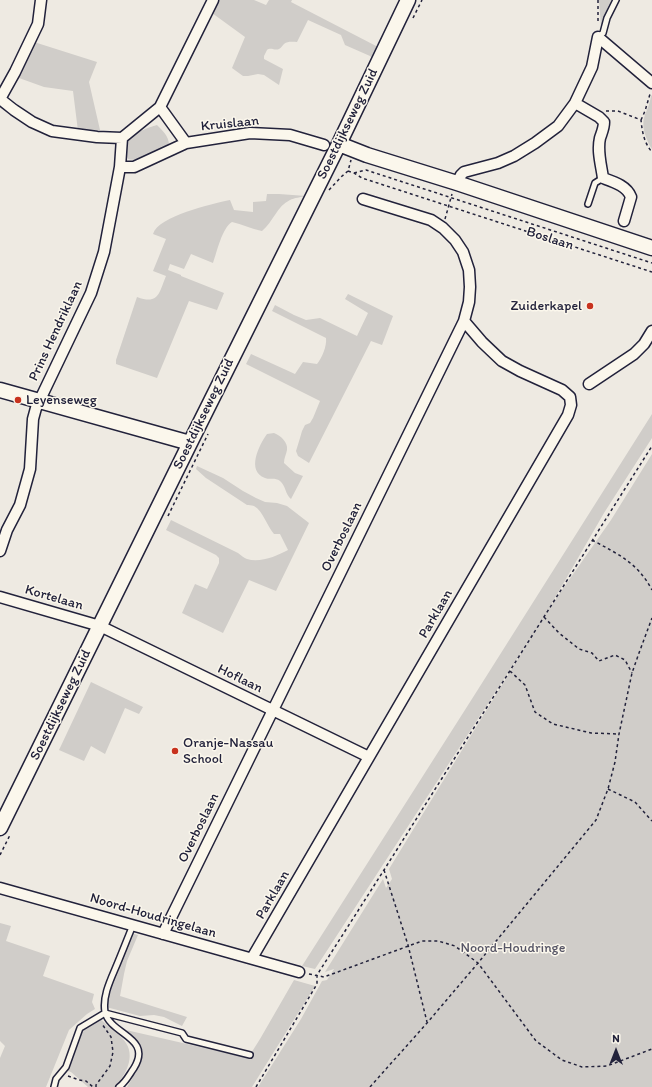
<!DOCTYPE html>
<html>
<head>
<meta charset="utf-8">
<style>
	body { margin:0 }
	#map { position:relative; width:652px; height:1087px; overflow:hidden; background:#eeeae2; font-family:Itim,sans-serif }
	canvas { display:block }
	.north { position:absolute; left:596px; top:1031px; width:40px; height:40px; -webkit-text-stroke:3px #fbf7ec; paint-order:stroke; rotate:0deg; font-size:11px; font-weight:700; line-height:16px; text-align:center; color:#22223b }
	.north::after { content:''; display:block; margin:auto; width:14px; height:18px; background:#22223b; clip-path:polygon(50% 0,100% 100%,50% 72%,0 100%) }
</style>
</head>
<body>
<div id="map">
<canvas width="652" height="1087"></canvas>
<div class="north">N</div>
</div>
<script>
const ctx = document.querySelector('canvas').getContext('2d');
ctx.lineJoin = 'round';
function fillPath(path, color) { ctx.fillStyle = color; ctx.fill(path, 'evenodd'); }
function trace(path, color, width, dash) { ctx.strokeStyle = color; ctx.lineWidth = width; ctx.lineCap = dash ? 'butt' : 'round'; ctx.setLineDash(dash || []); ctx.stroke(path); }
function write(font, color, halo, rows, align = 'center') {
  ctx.font = font + ' Itim,sans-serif'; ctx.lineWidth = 3; ctx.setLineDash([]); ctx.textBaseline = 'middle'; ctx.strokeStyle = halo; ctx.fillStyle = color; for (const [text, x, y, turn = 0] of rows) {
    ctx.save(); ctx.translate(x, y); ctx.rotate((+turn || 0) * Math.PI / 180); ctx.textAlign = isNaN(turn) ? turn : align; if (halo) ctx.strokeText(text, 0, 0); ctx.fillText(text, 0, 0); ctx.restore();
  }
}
const green = new Path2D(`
	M218,0H254L266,5L269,0H292L291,2L380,48L374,60L370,56L345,45L341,35L308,20L297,42C292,42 288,41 284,44C283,45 281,48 279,49C275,51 271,47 267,50L264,56V59L283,69L279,85L264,75L258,74L248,76H243L232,68L245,37L212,13Z
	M599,0H611L608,7L601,27Z
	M34,42L97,62L89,82L100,130L94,131H78L73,91L44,87L19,78Z
	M652,95V149C649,145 648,142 646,137C639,116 648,115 651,96Z
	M157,125C162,130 169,136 169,145C158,151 141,163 128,159C124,152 125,141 132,135C134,133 153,126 157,125Z
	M267,194H279L306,196C301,197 294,198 290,200C277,206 273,222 262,231C251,229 242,224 232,222C222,228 217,252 213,263L191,254L184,269L170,264L168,270L181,275V276L224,293L217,310L189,301L157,378L116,364V360L137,297C159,305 159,293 166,276L153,271L166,239L153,234C158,216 212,204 230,200L234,210L253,212V202L266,201Z
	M348,294L393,316L382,345L371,341L309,463L298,456L296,451L300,438L302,431L305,425L310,423L313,418L320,401L246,364L251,354L295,374L303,362L317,364C322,358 327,346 326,338L272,311L275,305L294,315L306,320L320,318L357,336L368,313L345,299Z
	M652,414V438L604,513L548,610L611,520L652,454V1087H258L301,1019L322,981L327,980L334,969L325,972L383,879L386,888L392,879L389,869L532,636L315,969L302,966L477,691Z
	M274,433C281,436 288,442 287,450C286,455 284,458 284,463L295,473L303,476L291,499C285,494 286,486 280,481C275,477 270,480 265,478C246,471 259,445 267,434Z
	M197,466L223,478L243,491L256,498L265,502L277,503L287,506L309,523L276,591L249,580L223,633L182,613L195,584L207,589L219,563V558L216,555L166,530L171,520L238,553C241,555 244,558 247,559C260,563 277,556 288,550L280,534H274C267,526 263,511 254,506C251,505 249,505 247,505L206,478L196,469Z
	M91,682L143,707L139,714L125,708L105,754L91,746L84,761L59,750Z
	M0,923L11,926L6,941L50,956L43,976L94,994L92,1002L95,1009L87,1014L69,1030L46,1087H0V1058L5,1046L0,1041Z
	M131,933L138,935L127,961L124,974L120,996L187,1017L182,1026L164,1017L154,1015L140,1016L106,1007L107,992Z
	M294,980L315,986L252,1087H127C135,1075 145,1056 138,1042C135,1037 130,1034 126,1030L248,1058L260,1039Z
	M96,1014C103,1023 113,1029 121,1037C138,1053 127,1073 115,1087H88L71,1072L62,1069L75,1036Z`);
const path = new Path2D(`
	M598,0V22
	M413,18L422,0
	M606,111H618L641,120C642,131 644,143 652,152
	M641,120L645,111L650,94L652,93
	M348,171L354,173L362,178L652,272
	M354,173L366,170L652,263
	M329,190L341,177L348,171L351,160
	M445,219L452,194
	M168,516L208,434
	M592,540C618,554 638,563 652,590
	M544,617L559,633L579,649L592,653L599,661L615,655L625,660L632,673
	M510,671L525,685L535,712L553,724L591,733L619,734
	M608,789L635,802L652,821
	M0,855L10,835
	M384,870L408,945L427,1022
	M309,974L324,977L422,941H438L455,946L478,963L536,1041L562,1060L582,1067L607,1066L652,1049
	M68,1076L79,1080L86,1081L93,1087
	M96,1087V1085L110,1066L113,1052L111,1037L102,1024
	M256,1087L317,984V975L384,870L652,446
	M370,1087L427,1023L478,963L596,820L608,789L615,762L619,734L632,673L639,653L652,618`);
const lane = new Path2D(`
	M598,37L603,33L607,18L616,0
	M588,204L595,183L603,178
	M54,1087L56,1079L66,1067L80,1028L105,1013L182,1033L186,1039L250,1055
	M119,1087C126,1082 129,1075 134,1068C153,1037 110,1035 105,1012C102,995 112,977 118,962C123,950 128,937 133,925`);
const street = new Path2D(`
	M0,99L14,110L32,122L52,131L97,137L122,138
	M0,99L15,72L38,24L41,0
	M575,103L599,117L604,122C604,128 602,132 600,138C597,151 601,164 603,178C614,182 627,186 631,197L624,221
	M160,107L213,0
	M186,143L134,167H120L122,138L160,107L186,143L250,133L290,135L324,145
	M457,183L461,175L464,172L498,163L514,156L535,143L558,126L575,103L592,67L598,37L652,83
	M589,384L634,354L644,344L652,331
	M0,551L7,530L20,505L30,469L33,419L36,408L91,293L104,252L120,167
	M0,597L100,626L369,757
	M0,888L299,972
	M163,934L464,321L469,302L470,287L469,270L463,252L455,240L443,228L431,220L363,199
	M252,958L568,415L571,405L570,397L562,390L520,371L502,361L482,342L464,321`);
const secondary = new Path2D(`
	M339,144L367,155L457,183L652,248
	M0,390L190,443
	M0,828L192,439L339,144L408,0`);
const markers = [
	[590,306,4,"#c8321e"],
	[18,400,4,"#c8321e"],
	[175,751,4,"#c8321e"]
];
const streetNames = [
	["Kruislaan",230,124,-6],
	["Soestdijkseweg Zuid",348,124,-64],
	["Boslaan",550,239,18],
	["Prins Hendriklaan",56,331,-65],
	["Soestdijkseweg Zuid",204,414,-64],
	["Overboslaan",342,537,-64],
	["Kortelaan",54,598,16],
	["Parklaan",436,614,-60],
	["Hoflaan",240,679,26],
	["Soestdijkseweg Zuid",61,705,-64],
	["Overboslaan",199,828,-64],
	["Parklaan",273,895,-60],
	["Noord-Houdringelaan",153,916,16]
];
const poiNames = [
	["Zuiderkapel",582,306,"right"],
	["Leyenseweg",26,400],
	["Oranje-Nassau",183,743],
	["School",183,759]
];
const parkNames = [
	["Noord-Houdringe",513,948]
];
fillPath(green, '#d0cdc9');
trace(lane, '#22223b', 8);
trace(street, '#22223b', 13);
trace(secondary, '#22223b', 17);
trace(path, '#22223b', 1.5, [3, 3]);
trace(lane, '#fbf7ec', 5);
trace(street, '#fbf7ec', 10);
trace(secondary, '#fbf7ec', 14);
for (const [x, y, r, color] of markers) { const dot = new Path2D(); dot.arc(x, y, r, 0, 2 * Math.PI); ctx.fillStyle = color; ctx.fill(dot); trace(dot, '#fbf7ec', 1.5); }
write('14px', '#22223b', '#fbf7ec', streetNames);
write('14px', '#22223b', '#fbf7ec', poiNames, 'left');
write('14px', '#565566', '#fbf7ec', parkNames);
</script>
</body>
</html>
